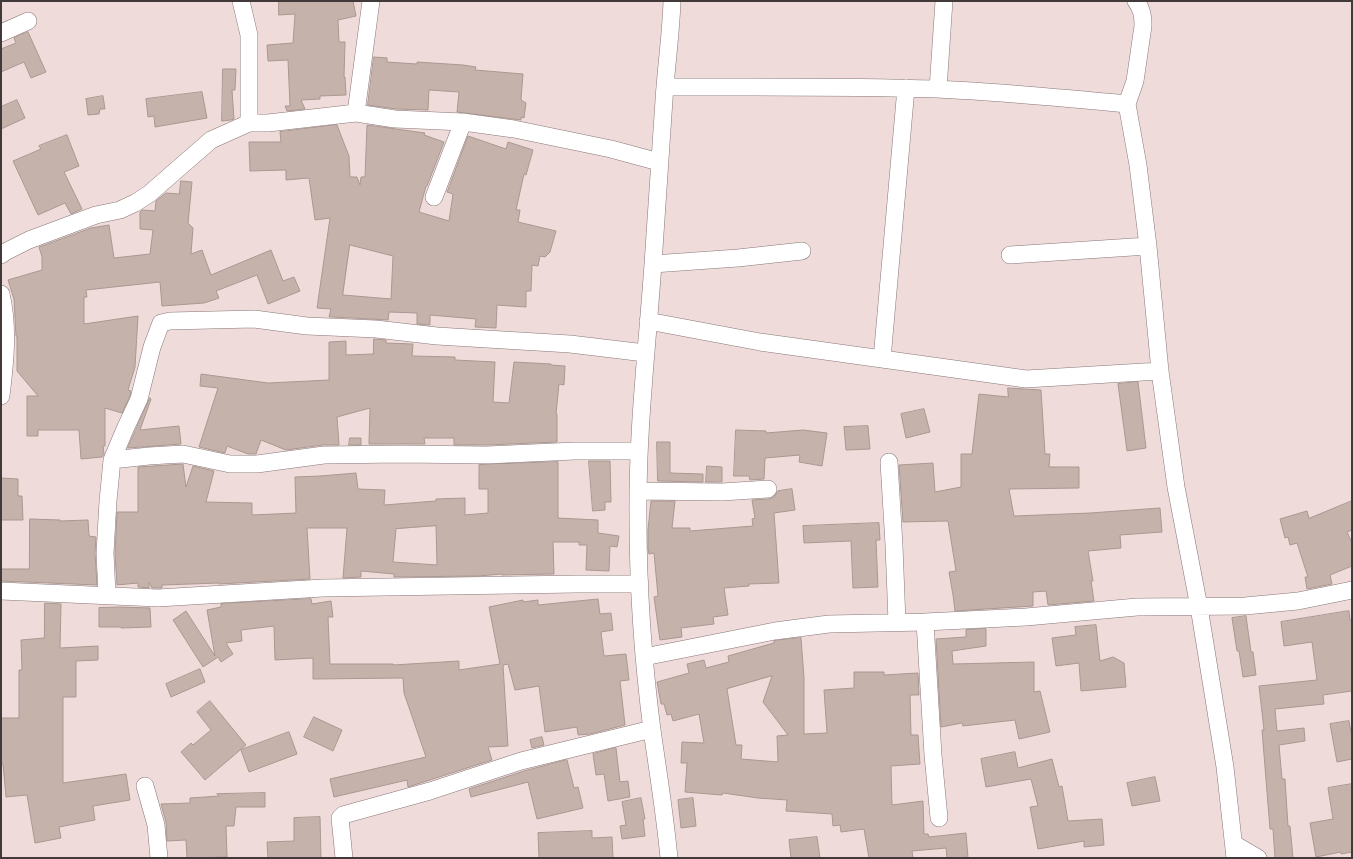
<!DOCTYPE html>
<html>
<head>
<meta charset="utf-8">
<style>
	body { margin:0 }
	#map { position:relative; width:1353px; height:859px; overflow:hidden; background:#f0dbdb; font-family:Montserrat,sans-serif }
	canvas { display:block }
	.frame { position:absolute; inset:0; border:2px solid #423a3a; pointer-events:none }
</style>
</head>
<body>
<div id="map">
<canvas width="1353" height="859"></canvas>
<div class="frame"></div>
</div>
<script>
const ctx = document.querySelector('canvas').getContext('2d');
ctx.lineJoin = 'round';
function fillPath(path, color) { ctx.fillStyle = color; ctx.fill(path, 'evenodd'); }
function trace(path, color, width, dash) { ctx.strokeStyle = color; ctx.lineWidth = width; ctx.lineCap = dash ? 'butt' : 'round'; ctx.setLineDash(dash || []); ctx.stroke(path); }
const building = new Path2D(`
	M279,1H353L356,16L338,20L339,42H345L344,77H345L346,95L320,96V99L301,100L305,109L287,111L285,106H290L288,60L268,61L267,45L293,43L295,14L279,15Z
	M28,32L46,72L31,78L24,62L1,72V49L16,43L14,38Z
	M374,57L387,58V62L417,64V62L463,65L476,67L475,70L523,74L521,100L526,103L524,118L521,117V120L457,112L459,92L429,90L428,110L396,109L368,105Z
	M223,69H236L235,90H232L234,119L231,120L222,121Z
	M202,92L207,118L155,127L154,116L148,117L146,99Z
	M103,96L105,109H100L99,114L88,115L86,99Z
	M17,100L25,118L1,129V107Z
	M337,125L349,156L350,177H357L360,185L361,177H365L367,125L425,133L424,135L444,142L427,186H426L419,212L449,221L453,194L447,192L468,136L506,149L508,142L533,150L526,175L524,174L516,210H520L518,222L556,231L550,252L545,257L540,256L538,266L532,265L531,291H526V307L497,305L496,328L475,327L476,319L430,315V325L417,324V313L389,312L388,320L333,317H329L331,309L317,308L330,218L315,220L309,178L286,180V170L250,171L249,142H281L280,132ZM350,245L393,256L391,299L343,295Z
	M67,135L79,166L64,172L82,209L71,214L65,203L38,215L13,161L41,149L39,146Z
	M181,181L192,182L188,223L193,228L191,254L202,250L211,275L271,250L283,281L294,277L300,291L268,304L257,275L216,291L219,298L204,303L162,306L160,282L86,290L87,297H84V324L138,316L135,367L128,390L131,391L130,396L122,413L105,408V446H103L104,454L102,457L81,459L79,430H38V436H27V396H38L17,371V336H16L14,299L8,280L42,270V257L39,247L91,228L109,225L114,258L150,254L153,230L140,229V212L142,210L155,211L156,201L166,193L179,194Z
	M374,339L386,340V343L413,344L412,356L455,357V360L495,362L493,402L509,403L514,362L551,364V365L565,366L564,385L559,384L556,414H557V442L487,445H454V438H424L425,444H369L370,408L337,417L339,445H323L286,450L261,440L256,454H248L227,446L225,453L199,447L218,388L200,386L201,374L268,383L329,380V342L346,341V355L373,354Z
	M1138,382L1146,448L1127,451L1118,384Z
	M1008,388L1041,390L1045,454H1050L1049,467H1079V488L1009,489L1014,516L1090,513L1160,508L1162,532L1120,535L1121,548L1088,551L1093,581H1091L1094,601L1048,605L1046,591L1033,592V606L955,611L953,595L949,572L956,571L948,521L903,522L899,465L933,463L935,492L961,487V454H972L979,394L1008,397Z
	M150,398L151,399L140,430L179,426L181,444L128,448Z
	M924,409L930,432L906,438L901,414Z
	M868,426L870,449L846,450L844,427Z
	M736,430L766,431V433L803,430L827,433L822,466L799,462L800,455L765,458L764,479L750,480L749,476H734Z
	M350,438H361V445H349Z
	M657,442H670V473L703,474V482L658,481Z
	M589,461H610L611,502H605V510L593,511Z
	M558,462V518L598,520V533L619,536L617,547L610,546L609,571L586,570L587,545H579V542H553L554,574L502,575V574L478,576L394,577V574L361,571V577L343,578L347,528H307L310,579L219,584V583L162,585V588H152L149,582V588L138,587V583L117,585L115,553L117,512H138V467L183,464L186,487L193,466L214,471L206,502L252,503V515L296,513L295,477L320,476L356,473L358,489L385,490L384,505L436,501V499L465,498V515L488,513V489H479V465ZM436,526L437,565L393,562L396,529Z
	M707,466L722,467V482H706Z
	M1,478L18,479V496H22L23,520H1Z
	M792,489L795,510L774,513L779,583L749,584V586L724,588L728,615L713,617L714,624L681,628L682,637L660,640L654,597L658,596L654,553L649,554L648,549V530L651,501H675L672,528H690V531L753,526L752,519L755,518L752,500L769,499L774,497L778,491Z
	M1352,501V530L1347,532L1352,543V566L1330,575L1332,584L1307,589L1305,577H1308L1297,543L1290,545L1288,537L1285,538L1280,519L1307,511L1309,518Z
	M30,519L60,520V521L88,520L89,536L96,537L95,553L97,585L1,581V569H29Z
	M879,523L880,540H876L878,587L853,588L851,541L804,543L803,526Z
	M311,599L312,604L331,601L333,617H328L330,664H393V665L459,661V670L500,664L489,607L523,600V602L538,600V605L598,599L600,614L611,613L613,630L601,632L604,656L626,654L629,680L620,681L625,725L590,734L578,735L577,727L545,732L539,686L515,690L508,664L503,665L508,746L488,747L492,760L408,787L407,780L334,797L330,779L426,757L404,693L403,678L313,679V658L275,660L274,626L241,630L242,641L226,643L233,654L221,662L218,657L203,667L173,620L186,611L215,656L207,610L221,607V604Z
	M45,603L61,604L60,648L98,646V660L76,661V697H63V783L126,774L130,800L93,806L95,820L59,827L61,838L35,843L27,795L6,797L3,764H1V718H19V670H22L21,640L44,638Z
	M120,607L150,608L151,627L121,628V627H99V608Z
	M1349,611L1350,620H1352V691L1323,695L1324,704L1275,709L1277,731L1304,728L1305,741L1279,745L1282,779H1285L1288,826H1290L1293,858H1275L1273,829H1270L1262,730H1264L1259,686L1317,680L1312,642L1284,646L1281,622Z
	M1246,616L1251,652H1253L1256,675L1243,677L1239,651H1237L1232,618Z
	M1096,625L1100,661L1113,657L1124,663L1126,687L1081,691L1079,663L1056,666L1052,638L1076,635L1075,627Z
	M986,629V646L952,651L953,664L1034,662V692L1040,691L1050,732L1019,739L1015,720L963,726L962,723L941,727L936,639L966,637V630Z
	M801,638L804,678V734L827,733L824,690L854,688V672H884V675L918,673L919,695H910L911,735H918L920,764L891,766L892,805L923,801L924,834H928L929,837L966,833L968,858H947L946,848L912,851L913,858H869L864,829L841,832L840,825L833,826L832,814L786,811L787,800L758,798L723,793L722,795L685,792L687,763H681L682,742L704,743L699,714L673,721L671,714L667,715L664,704H661L657,682L689,673L687,664L704,660L706,668L729,662L728,656L774,643V641ZM772,676L763,702L788,735L777,736L778,762L741,759L742,745H736L727,689Z
	M200,669L205,682L171,697L166,684Z
	M210,701L246,745L205,780L181,752L191,743L193,745L211,730L197,712Z
	M314,717L342,730L333,751L304,737Z
	M1349,721L1352,738V759L1337,762L1330,724Z
	M289,732L297,754L249,772L241,750Z
	M542,737L544,745L532,748L530,740Z
	M616,748L620,782L628,781L630,797L608,801L604,774L596,775L593,754Z
	M1015,752L1018,768L1052,759L1059,787L1062,786L1068,821L1102,819L1104,845L1084,847V841L1038,849L1030,807L1038,806L1031,779L986,787L981,759Z
	M567,760L574,788L578,787L583,808L537,819L528,782L471,797L469,789L524,771Z
	M1155,777L1160,801L1132,806L1127,783Z
	M1352,784V852L1341,854V852L1316,857L1310,823L1333,819L1328,788Z
	M265,793V807H236L234,826H226L227,857L187,858L186,840L167,841L166,822L161,804L190,803V798L219,796L217,794Z
	M641,798L645,819H643L645,836L622,839L620,826L626,825L622,802Z
	M693,798L696,826L681,828L678,800Z
	M320,817L321,858H268L267,842L294,841V818Z
	M592,831V838L612,837L613,858H539L538,833Z
	M817,837L820,858H791L789,840Z`);
const minor = new Path2D(`
	M241,1L249,35V123
	M1136,1C1142,9 1143,16 1143,26L1135,81L1127,104L1138,165L1148,246L1160,371L1176,487L1199,607L1225,767L1235,858
	M1,33L28,21
	M665,87C755,87 846,86 937,89C1001,92 1064,98 1127,104
	M938,89L944,1
	M356,113L371,1
	M434,197L463,122
	M1,255L5,252L29,240L96,215L120,210L135,203L149,194L211,140L249,123H268L356,113L395,119L463,122L514,129L611,149L659,162
	M1010,255L1148,246
	M653,264L738,258L802,251
	M1,294C9,328 5,363 1,396
	M648,321L760,342L1026,379L1160,371
	M882,359L906,88
	M112,460L149,456L183,454L230,464H257L324,455L401,454L487,455L575,451H639
	M889,462L894,545L897,622
	M638,491L722,492L768,489
	M1,591L158,598L323,588L577,584H640
	M107,595L105,553L108,501L112,460L125,429L139,399L152,347L161,323L170,321L254,319L307,326L376,329L437,336L570,344L645,353
	M925,622L933,755L939,818
	M644,657L775,631L829,624L925,622L1026,617L1137,607L1245,606L1298,601L1352,590
	M145,786L156,825L159,858
	M1234,844L1258,858
	M344,858L340,818L343,815L430,791L521,761L652,729
	M669,858C665,815 658,772 652,730C643,660 638,589 638,518C637,433 647,349 653,264C657,209 660,155 664,100C666,67 671,34 672,1`);
fillPath(building, '#c5b3ab');
trace(building, '#a99890', 1);
trace(minor, '#897677', 18);
trace(minor, '#fff', 17);
</script>
</body>
</html>
